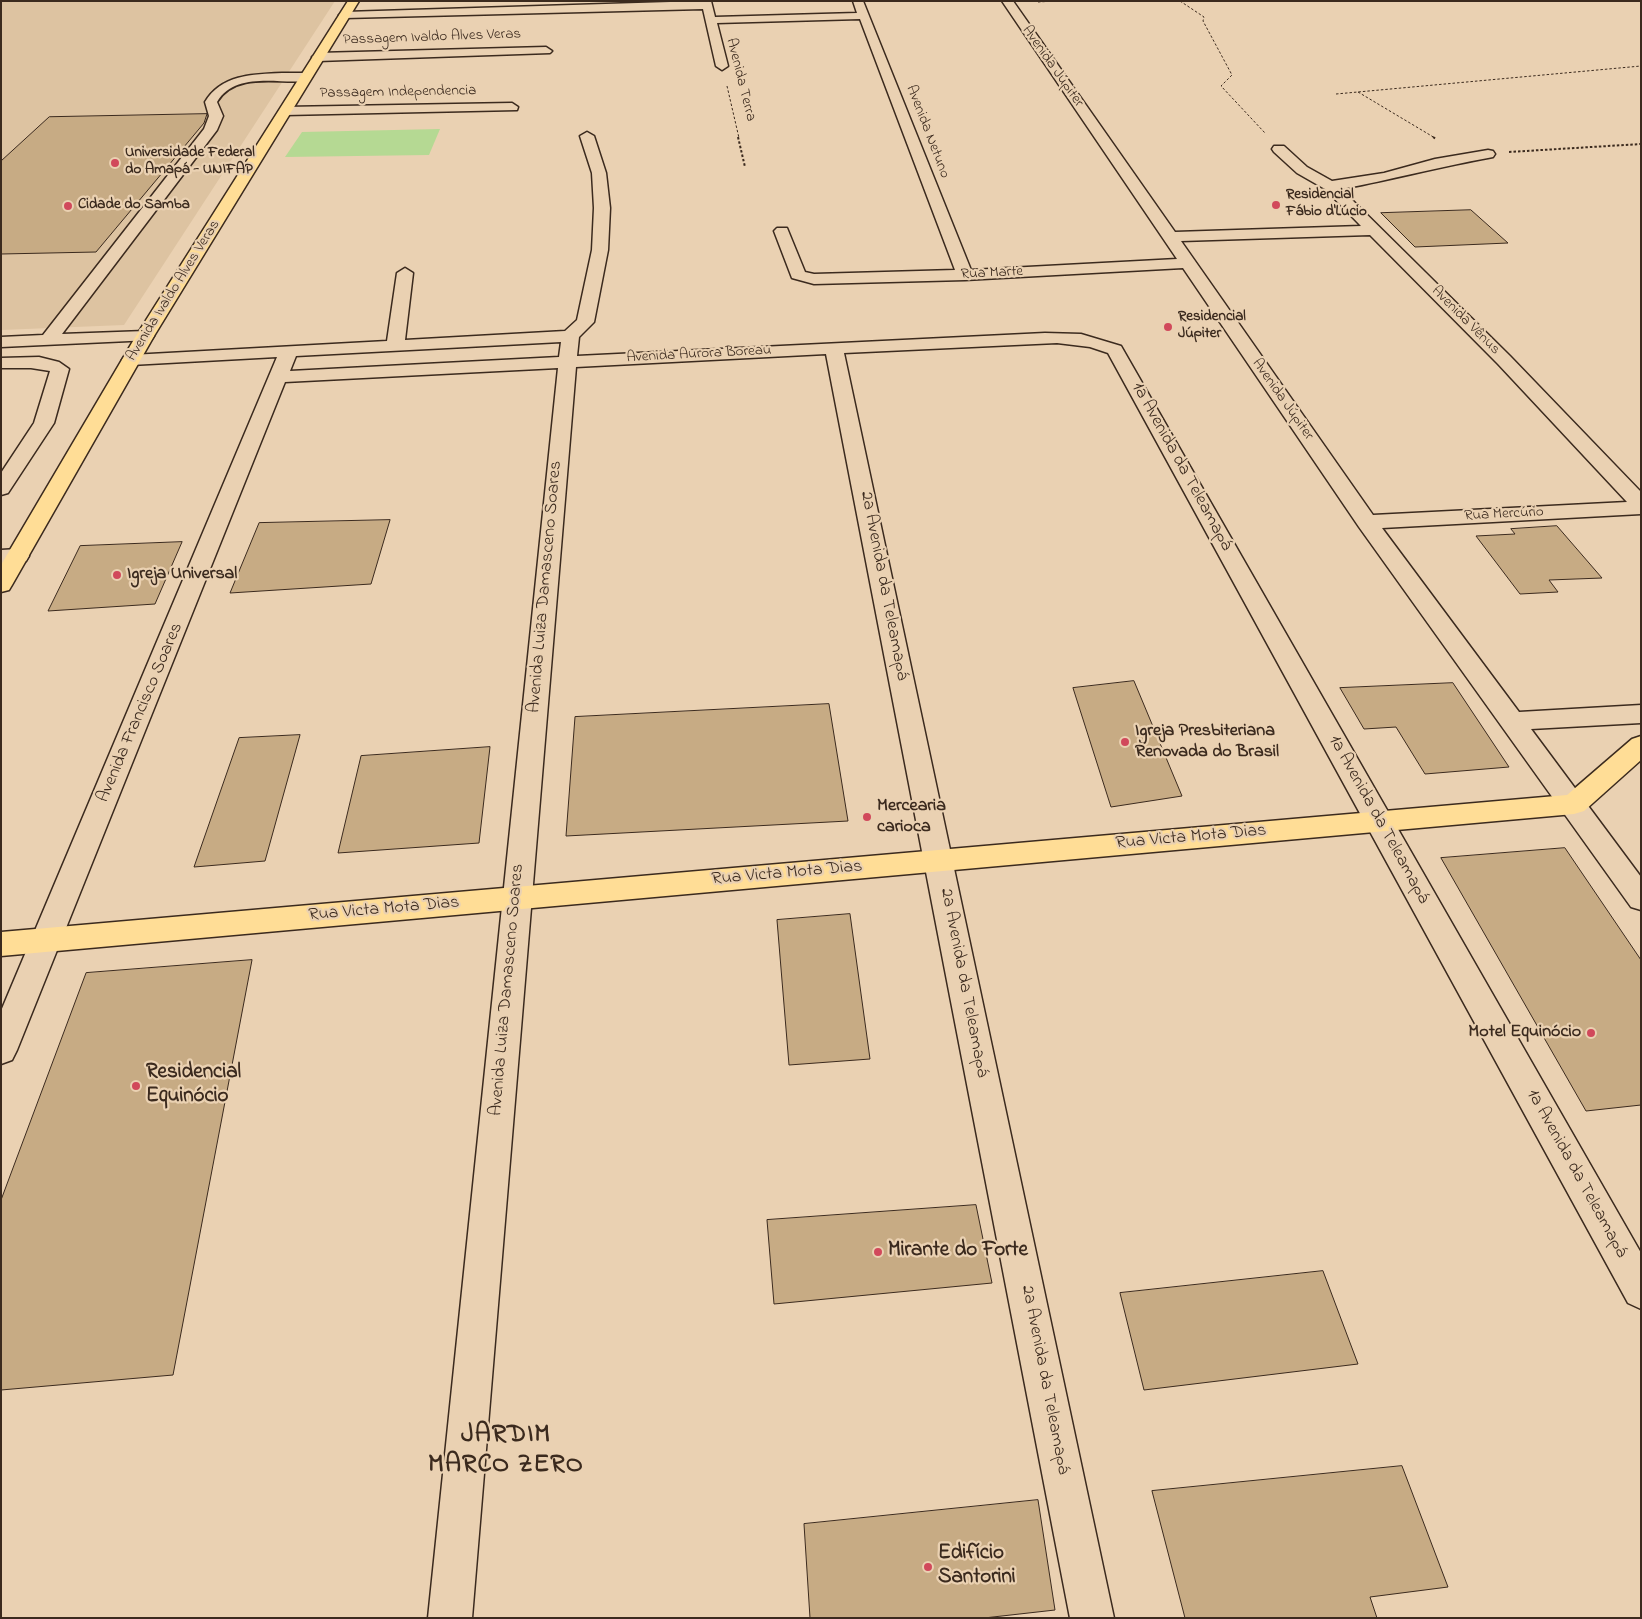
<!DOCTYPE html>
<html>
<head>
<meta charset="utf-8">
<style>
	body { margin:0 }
	#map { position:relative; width:1642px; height:1619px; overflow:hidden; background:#ead1b2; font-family:"Indie Flower",sans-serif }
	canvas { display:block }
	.frame { position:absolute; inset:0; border:2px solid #3b2a1e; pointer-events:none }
</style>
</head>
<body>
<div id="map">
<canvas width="1642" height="1619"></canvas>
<div class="frame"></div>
</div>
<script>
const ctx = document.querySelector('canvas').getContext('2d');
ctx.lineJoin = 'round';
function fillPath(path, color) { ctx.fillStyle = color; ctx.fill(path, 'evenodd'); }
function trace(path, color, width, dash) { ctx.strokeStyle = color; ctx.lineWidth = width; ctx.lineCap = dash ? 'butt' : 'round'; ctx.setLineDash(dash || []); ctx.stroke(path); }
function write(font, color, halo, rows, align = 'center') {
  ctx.font = font + ' "Indie Flower",sans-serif'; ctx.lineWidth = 4.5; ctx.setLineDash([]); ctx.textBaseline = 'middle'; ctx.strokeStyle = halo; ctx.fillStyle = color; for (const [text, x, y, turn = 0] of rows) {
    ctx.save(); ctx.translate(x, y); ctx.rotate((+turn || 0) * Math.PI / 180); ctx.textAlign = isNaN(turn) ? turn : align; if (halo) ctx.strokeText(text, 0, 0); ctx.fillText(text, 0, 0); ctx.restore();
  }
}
const built = new Path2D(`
	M1,1H335L124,325L1,330Z`);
const green = new Path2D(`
	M440,129L429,155L285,157L302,132Z`);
const building = new Path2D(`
	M207,114L204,123L96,252L1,254V161L49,117Z
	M1471,210L1508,243L1415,247L1381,213Z
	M390,520L371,584L230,593L259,523Z
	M1557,526L1602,578L1549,580L1558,592L1520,594L1476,536L1515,534L1511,529Z
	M182,542L155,604L48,611L80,546Z
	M1134,681L1182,796L1111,807L1073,688Z
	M1453,683L1509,767L1425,774L1396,727L1364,729L1340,688Z
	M829,704L848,821L566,836L575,717Z
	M300,735L265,861L194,867L239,738Z
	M490,747L479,843L338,853L361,756Z
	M1565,848L1641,960V1105L1586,1111L1441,858Z
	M850,914L870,1059L789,1065L777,920Z
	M252,960L173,1375L1,1390V1200L86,973Z
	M976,1205L992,1283L774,1304L767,1220Z
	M1323,1271L1358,1364L1144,1390L1120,1293Z
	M1402,1466L1448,1587L1370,1597L1377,1618H1185L1152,1491Z
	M1038,1500L1055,1610L984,1618H810L804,1524Z`);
const pathFar1 = new Path2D(`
	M1180,1L1204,17L1203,21L1232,75L1221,86L1265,133
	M1038,2L1054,1
	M727,86L739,138
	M1358,92L1435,138
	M1336,94L1641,66`);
const path = new Path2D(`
	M738,137L745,167
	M1433,137L1436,139
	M1509,152L1641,144`);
const minor = new Path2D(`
	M703,1H711L715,17L857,13L853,1H863L971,270L1177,259L1002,1H1013L1175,232L1361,226L1325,189L1297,173L1274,152L1272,149L1274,146H1284L1307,167L1332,181L1384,173L1435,159L1488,150L1493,151L1495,154L1493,157L1488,158C1438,167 1390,180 1341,189L1510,356L1641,492V514L1382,528L1519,712L1641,705V723L1531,729L1641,877V910L1631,907L1359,527L1183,268L965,280L814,284L792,278L774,231L777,228H787L805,272L814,274L955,270L860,19L717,23L728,66L722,70L716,66L703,9L345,18L339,15L345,12ZM1370,235L1498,364L1627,502L1373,515L1181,241Z
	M546,47L552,51L550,53L318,61L312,57L318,53Z
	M282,73H306L312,77C299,91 239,65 217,102L223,116L217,130L62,334L145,331L151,332L154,336L151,340L1,347V337L43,335L204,129L209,116L205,102C221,75 252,74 282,73Z
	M512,103L518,107L517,110L285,115L279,111L285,107Z
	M587,132L594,136L606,173L610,208L608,250L594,322L579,337L577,356L1045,333L1081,334L1121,346L1641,1253V1309L1628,1303L1108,353L1090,347L1057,343L844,353L1114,1618H1070L826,354L576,367L472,1618H428L558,368L285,382L17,1050L12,1060L1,1064V1011L277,357L131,365L125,364L122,360L125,356L131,355L387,341L397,273L405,268L413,273L405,340L565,331L577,320L592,250L594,208L592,173L580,136ZM561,342L559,357L290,371L296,356Z
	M39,357L59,362L69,369L54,423L8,493L1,495V473L34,423L50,371L31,368H1V358Z
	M18,549L26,551L29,556L26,561L1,564V550Z`);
const major = new Path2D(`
	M348,1H359L154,336L12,585L9,590L1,592V565L136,336Z
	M1641,736V760L1584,811L1574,814L1,956V932L1567,795L1632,739Z`);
const markers = [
	[115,163,5,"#d1495b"],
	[1276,205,5,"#d1495b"],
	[68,206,5,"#d1495b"],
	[1168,327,5,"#d1495b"],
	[117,575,5,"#d1495b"],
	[1125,742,5,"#d1495b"],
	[867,817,5,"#d1495b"],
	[1591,1033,5,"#d1495b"],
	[136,1086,5,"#d1495b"],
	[878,1252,5,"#d1495b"],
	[928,1567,5,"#d1495b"]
];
const farStreetnames = [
	["Passagem Ivaldo Alves Veras",432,38,-2],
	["Avenida Júpiter",1052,67,55],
	["Avenida Terra",740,80,76],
	["Passagem Independencia",398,93,-1],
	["Avenida Netuno",927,132,69],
	["Rua Marte",992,274,-3],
	["Avenida Ivaldo Alves Veras",174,291,-58],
	["Avenida Vênus",1465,321,45],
	["Avenida Aurora Boreau",699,355,-3],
	["Avenida Júpiter",1282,400,55],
	["Rua Mercúrio",1504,515,-3]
];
const farPoinames = [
	["Universidade Federal",125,154],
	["do Amapá - UNIFAP",125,171],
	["Residencial",1286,196],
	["Fábio d'Lúcio",1286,213],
	["Cidade do Samba",78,206],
	["Residencial",1178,318],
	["Júpiter",1178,335]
];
const streetNames = [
	["1a Avenida da Teleamapá",1181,467,61],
	["2a Avenida da Teleamapá",883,586,79],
	["Avenida Luiza Damasceno Soares",546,587,-85],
	["Avenida Francisco Soares",141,713,-67],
	["1a Avenida da Teleamapá",1378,820,61],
	["Rua Victa Mota Dias",1191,838,-5],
	["Rua Victa Mota Dias",787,874,-5],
	["Rua Victa Mota Dias",384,910,-5],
	["2a Avenida da Teleamapá",963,983,79],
	["Avenida Luiza Damasceno Soares",508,990,-85],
	["1a Avenida da Teleamapá",1576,1174,61],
	["2a Avenida da Teleamapá",1044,1380,79]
];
const poiNames = [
	["Igreja Universal",127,575],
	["Igreja Presbiteriana",1135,732],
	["Renovada do Brasil",1135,753],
	["Mercearia",877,807],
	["carioca",877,828],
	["Motel Equinócio",1581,1033,"right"]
];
const nearPoinames = [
	["Residencial",146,1074],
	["Equinócio",146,1098],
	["Mirante do Forte",888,1252],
	["Edifício",938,1555],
	["Santorini",938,1579]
];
const nearDistrictnames = [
	["JARDIM",506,1437],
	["MARCO ZERO",506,1467]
];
fillPath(built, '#ddc3a1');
fillPath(green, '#b5d993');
fillPath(building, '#c7ab84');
trace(building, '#3b2a1e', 1);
trace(minor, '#3b2a1e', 3);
trace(major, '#3b2a1e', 3);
trace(pathFar1, '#3b2a1e', 1, [2.5, 2]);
trace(path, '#3b2a1e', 2, [2.5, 2]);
fillPath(minor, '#ead1b2');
fillPath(major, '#ffdd96');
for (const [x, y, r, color] of markers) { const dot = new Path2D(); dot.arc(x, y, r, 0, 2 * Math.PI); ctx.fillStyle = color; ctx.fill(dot); trace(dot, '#ead1b2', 2); }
write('15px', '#3b2a1e', '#ead1b2', farStreetnames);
write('bold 15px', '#3b2a1e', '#ead1b2', farPoinames, 'left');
write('18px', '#3b2a1e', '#ead1b2', streetNames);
write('bold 18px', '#3b2a1e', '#ead1b2', poiNames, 'left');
write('bold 21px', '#3b2a1e', '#ead1b2', nearPoinames, 'left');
ctx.letterSpacing = '1px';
write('bold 26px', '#3b2a1e', '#ead1b2', nearDistrictnames);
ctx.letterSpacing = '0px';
</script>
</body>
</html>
